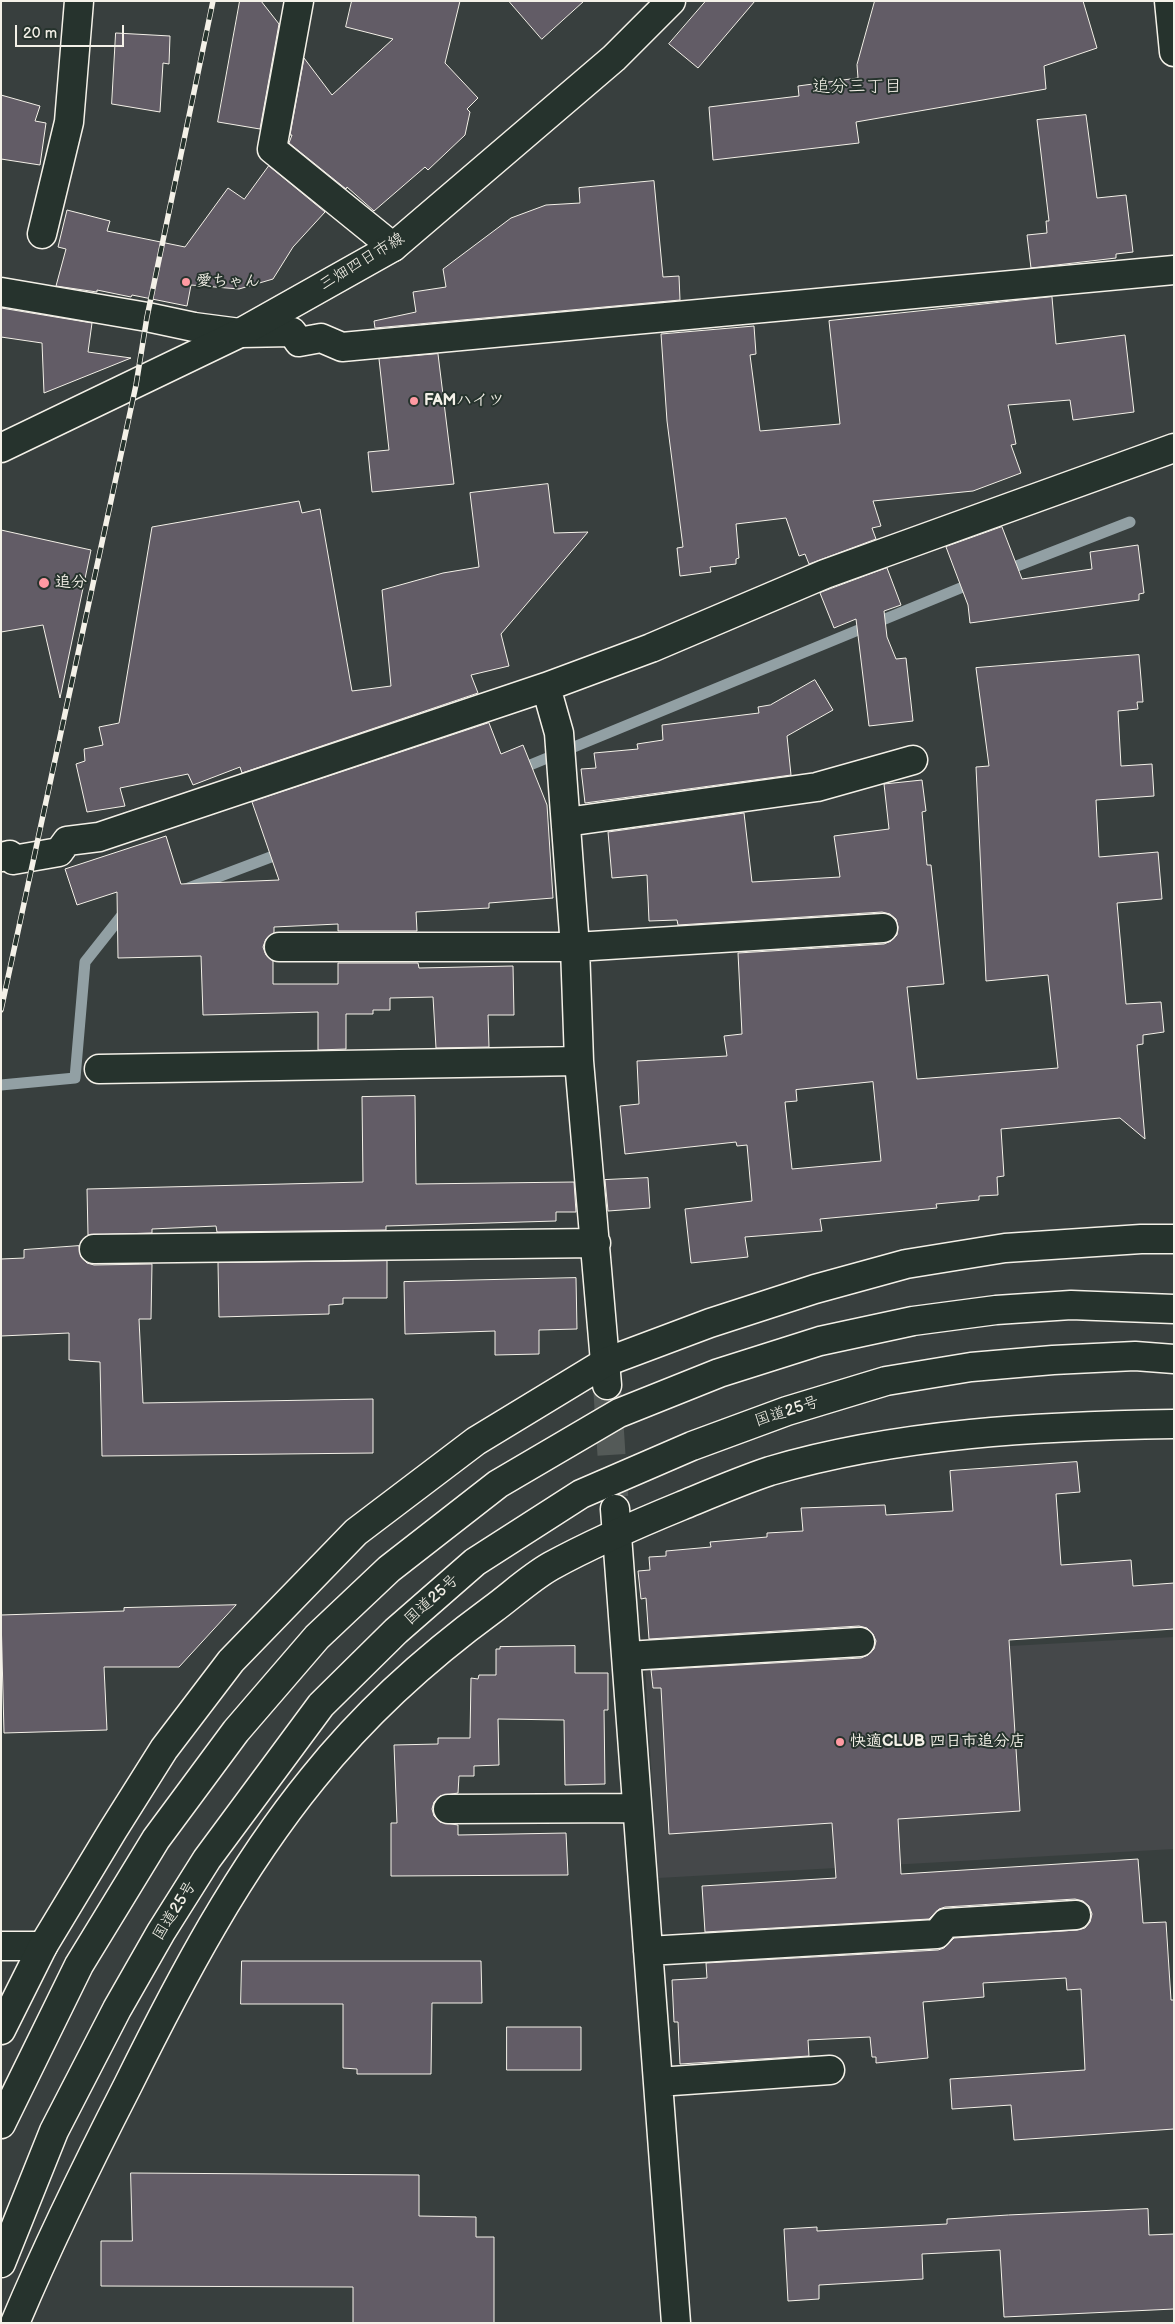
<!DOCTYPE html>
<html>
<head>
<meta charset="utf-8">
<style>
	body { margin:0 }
	#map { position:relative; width:1175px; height:2324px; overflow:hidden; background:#383f3e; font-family:"Balsamiq Sans",sans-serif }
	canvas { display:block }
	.frame { position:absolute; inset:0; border:2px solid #f4f1e8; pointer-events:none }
	.scale { position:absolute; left:15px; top:25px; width:109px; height:22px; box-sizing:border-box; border:2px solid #f4f1e8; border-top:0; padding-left:6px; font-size:15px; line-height:18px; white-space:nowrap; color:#f4f1e8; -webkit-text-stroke:4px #26332d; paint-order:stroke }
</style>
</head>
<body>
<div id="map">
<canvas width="1175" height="2324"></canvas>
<div class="frame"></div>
<div class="scale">20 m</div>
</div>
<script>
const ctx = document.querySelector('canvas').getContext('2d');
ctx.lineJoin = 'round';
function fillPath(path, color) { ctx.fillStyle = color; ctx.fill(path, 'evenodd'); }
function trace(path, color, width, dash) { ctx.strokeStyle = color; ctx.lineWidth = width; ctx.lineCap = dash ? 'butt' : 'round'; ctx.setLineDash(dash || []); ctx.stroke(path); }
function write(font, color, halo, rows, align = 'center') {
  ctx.font = font + ' "Balsamiq Sans","Klee One",sans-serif'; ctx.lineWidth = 4; ctx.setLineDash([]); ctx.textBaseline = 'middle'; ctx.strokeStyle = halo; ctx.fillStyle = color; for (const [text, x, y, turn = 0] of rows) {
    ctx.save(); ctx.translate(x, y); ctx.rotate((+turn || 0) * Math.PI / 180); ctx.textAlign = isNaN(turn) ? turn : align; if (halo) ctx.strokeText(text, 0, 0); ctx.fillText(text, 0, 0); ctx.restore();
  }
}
const built = new Path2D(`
	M1174,1637V1849L658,1878L645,1666Z`);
const stream = new Path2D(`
	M1004,571L1130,522
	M518,770L975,582
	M186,889L284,852
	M1,1085L75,1078L85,962L123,914L127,912`);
const building = new Path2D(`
	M240,1H261L279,24L260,129L218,122Z
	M352,1H460L445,63L478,98L467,109L470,112L465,135L428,170L425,167L374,211L347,187L346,189L289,143L292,135H290L304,58L332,95L393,39L346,27Z
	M509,1H584L542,39Z
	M706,1H755L698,68L669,44Z
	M875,1H1083L1097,48L1044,66L1046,89L856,122L859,143L713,160L709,107L799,96L798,86L858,78L857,65Z
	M116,33L170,36L169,64L163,63L160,112L112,104Z
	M1,95L40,106L35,121L46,123L40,165L1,159Z
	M1086,115L1097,198L1126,195L1133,252L1116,254V258L1031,268L1027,235L1047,233L1046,221H1049L1037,120Z
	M269,166L325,212L293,247L273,279L239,289L191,285L187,306L132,295L131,297L97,290V292L56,286L66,249L58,247L67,210L110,221L107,231L185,247L228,188L244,199Z
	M654,181L663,277L679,276L680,300L375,328L374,321L416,312L413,292L446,287L443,269L511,218L546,205L580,203L579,188Z
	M1052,297L1056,344L1125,335L1134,412L1073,420L1070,400L1008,405L1016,444L1011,445L1021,473L973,491L873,501L881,526L872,528L876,539L809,564L805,554L799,556L786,518L736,524L739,558L736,559V564L710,567L711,572L680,576L677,548L683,547L667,421L661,334L754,326L756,354L750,355L760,431L840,424L829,321Z
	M1,308L92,323L88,352L131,358L44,393L42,343L1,337Z
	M438,354L454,484L372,492L368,452L389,450L379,359Z
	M548,484L554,533L588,532L501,634L509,666L471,675L478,693L242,773L240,767L193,785L188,774L120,788L125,806L87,812L76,764L85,761L84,749L103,745L99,727L119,723L152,527L299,501L302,513L320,509L352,691L391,686L382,590L443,573L479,567L470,493Z
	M1002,527L1022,579L1092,569L1090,552L1138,545L1144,593L1139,594V600L970,623L968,605L946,547Z
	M1,530L91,550L60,698L43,625L1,632Z
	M887,568L901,605L884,611L887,637L896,659L906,658L913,721L869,726L856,619L834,628L820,593Z
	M1139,655L1143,702H1137L1138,709L1118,711L1121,766L1152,764L1154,796L1096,800L1099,857L1158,852L1162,899L1117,903L1126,1004L1161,1002L1164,1032L1143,1035V1044L1137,1045L1145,1139L1120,1118L1001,1129L1004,1176L997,1177L998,1195L979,1196V1200L936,1204L937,1208L820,1219L822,1231L745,1237L748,1257L691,1263L685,1209L752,1201L747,1145L737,1146L736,1142L625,1154L620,1106L639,1104L637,1061L727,1056L724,1036L742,1034L738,953L884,944L891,941L897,935L898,927L896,919L890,914L882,912L678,925L677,920L649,921L647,875L612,878L608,832L744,813L752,882L840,877L834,836L889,829L884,784L922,780L926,811L922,812L927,865H931L944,984L907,987L917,1079L1058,1068L1048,975L986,981L976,767L989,766L976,668ZM873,1082L881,1161L792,1169L785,1102L797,1101L796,1090Z
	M815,680L833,710L787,736L791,775L585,803L581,769L596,768L594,753L638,749L637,744L663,740L662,725L759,713L758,707L770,705Z
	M489,723L501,754L523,745L547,805L553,898L489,903V908L416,912L417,931H338V924L274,927V933L266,939L263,947L266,955L273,961V984H338V963H418L419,968L513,966L514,1015H488L489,1047L436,1048L433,997L390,998V1010H373V1014H346V1049L318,1050V1012L203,1015L201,956L118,958L117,892L77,905L65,869L166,836L181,884L279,880L252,802Z
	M415,1096L416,1184L574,1182L576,1212H556V1221L386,1226V1230L217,1232L216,1226L152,1229V1233L88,1235L87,1189L363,1182L362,1097Z
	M648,1178L650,1208L608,1211L605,1180Z
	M79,1246L81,1257L87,1263L94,1265L152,1264L151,1319H139L143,1403L373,1399V1453L102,1456L100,1362L69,1360V1333L1,1336V1259L24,1258V1250Z
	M387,1261V1298H343V1304L329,1305V1314L219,1317L218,1263Z
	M576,1278L577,1329L539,1330V1354L495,1355V1331L405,1334L404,1282Z
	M1077,1462L1080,1492L1056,1494L1061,1565L1131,1560L1133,1586L1174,1583V1629L1009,1640L1020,1811L898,1819L901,1874L1138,1859L1143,1923L1166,1922L1171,2000H1174V2129L1014,2140L1011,2105L952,2109L950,2079L1085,2070L1081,1989L1067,1990L1066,1978L983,1983L984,1997L923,2002L928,2058L876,2063V2057H872L870,2037L808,2040L809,2056L680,2064L678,2022H674L672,1980L707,1978L706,1963L938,1950L944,1948L954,1938L1077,1930L1085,1928L1090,1922L1092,1914L1089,1906L1083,1901L1075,1899L945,1907L939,1909L929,1919L705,1932L702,1886L836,1878L832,1823L669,1834L661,1688H653L651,1670L861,1658L868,1655L874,1649L876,1641L873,1634L867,1628L859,1626L649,1639L646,1598L641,1599L638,1571L650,1570L649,1557L666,1556V1551L711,1547L710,1542L767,1537V1533L803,1531L801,1508L885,1505L886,1515L953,1511L950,1471Z
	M236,1605L179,1667H104L107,1730L4,1733L1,1615L124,1611V1608Z
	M575,1646V1673H608V1710H604L605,1784L565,1785L564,1720L498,1719L499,1765L474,1766V1776H459L458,1793L440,1796L434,1802L432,1809L434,1816L440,1822L458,1825V1835L566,1833L568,1875L391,1876V1823H397L394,1745L438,1744V1738H470L471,1678L478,1679L479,1675H496V1649H500V1647Z
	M242,1961H481L482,2003H432L431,2074H357V2069L343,2068V2004H241Z
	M507,2027H581V2070H507Z
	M131,2173L419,2175V2216L476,2217V2237H494V2323H353V2287L101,2286V2241H132Z
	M1148,2209L1149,2235L1174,2234V2309L1004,2317L1000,2250L922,2254L923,2279L819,2285V2299L788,2301L784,2229L817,2227V2231L947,2224V2219L1008,2215Z`);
const minorTunnel = new Path2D(`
	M607,1385L615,1509`);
const minor = new Path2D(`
	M299,1L272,149L393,247
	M42,234L69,122L79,1
	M1,292L147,317L194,327L240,333L292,332L299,342L321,338L342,347L1174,270
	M546,687L559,733L575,947L579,1061L607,1385
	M566,822L817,787L913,760
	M1,857L10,855L13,860L59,852L67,841L99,837L546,687L651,648L825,574L1174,448
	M279,947H575L883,928
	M99,1069L579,1061
	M94,1249L596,1243
	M615,1509L676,2323
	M627,1656L860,1642
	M448,1809L636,1808
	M1,1946H43
	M648,1951L937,1934L946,1923L1076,1915
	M658,2082L830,2070`);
const major = new Path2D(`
	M1,448L240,333L393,247L614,58L671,1`);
const highway = new Path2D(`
	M1169,1L1174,52
	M1,2030L43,1946L113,1830L164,1749L231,1661L356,1532L476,1441L606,1362L710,1323L815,1289L906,1264L1005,1248L1141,1239H1174
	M1,2124L79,1965L156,1839L236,1731L317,1637L389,1569L498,1484L619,1413L719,1373L820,1341L913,1321L996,1310L1071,1305L1174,1309
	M1,2263L54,2131L117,2009L161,1932L207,1859L321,1705L396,1631L475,1562L581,1494L692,1446L787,1411L886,1381L971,1367L1053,1360L1135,1356L1174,1359
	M15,2323C49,2242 88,2163 128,2085C181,1978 238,1870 313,1778C365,1713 426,1658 493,1609C512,1595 530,1578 551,1566C593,1543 637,1524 681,1506C710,1494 740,1481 770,1471C898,1433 1042,1426 1174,1424`);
const rail = new Path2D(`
	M1,1010L136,385L147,317L213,1`);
const markers = [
	[186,282,5,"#ff9aa2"],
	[414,401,5,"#ff9aa2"],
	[44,583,6,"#ff9aa2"],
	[840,1742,5,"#ff9aa2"]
];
const streetNames = [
	["三畑四日市線",362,262,-31],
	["国道25号",787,1412,-18],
	["国道25号",432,1600,-42],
	["国道25号",175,1911,-58]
];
const poiNames = [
	["愛ちゃん",196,282],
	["FAMハイツ",424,401],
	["追分",55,583],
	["快適CLUB 四日市追分店",850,1742]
];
const neighbourhoodNames = [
	["追分三丁目",857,87]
];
fillPath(built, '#45484a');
trace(stream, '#92a0a4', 11);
fillPath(building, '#625c66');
trace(building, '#f4f1e8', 1);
trace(minorTunnel, '#545a58', 28, [28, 14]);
trace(minor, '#f4f1e8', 31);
trace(major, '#f4f1e8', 31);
trace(highway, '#f4f1e8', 31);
trace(minor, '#26332d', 28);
trace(major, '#26332d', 28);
trace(highway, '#26332d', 28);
trace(rail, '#f4f1e8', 5.5);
trace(rail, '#26332d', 4, [11]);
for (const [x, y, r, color] of markers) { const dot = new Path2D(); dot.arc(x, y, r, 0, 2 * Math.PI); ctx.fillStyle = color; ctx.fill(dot); trace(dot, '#26332d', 2); }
write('16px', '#f4f1e8', '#26332d', streetNames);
write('bold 16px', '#f4f1e8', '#26332d', poiNames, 'left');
write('18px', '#f4f1e8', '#26332d', neighbourhoodNames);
</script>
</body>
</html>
